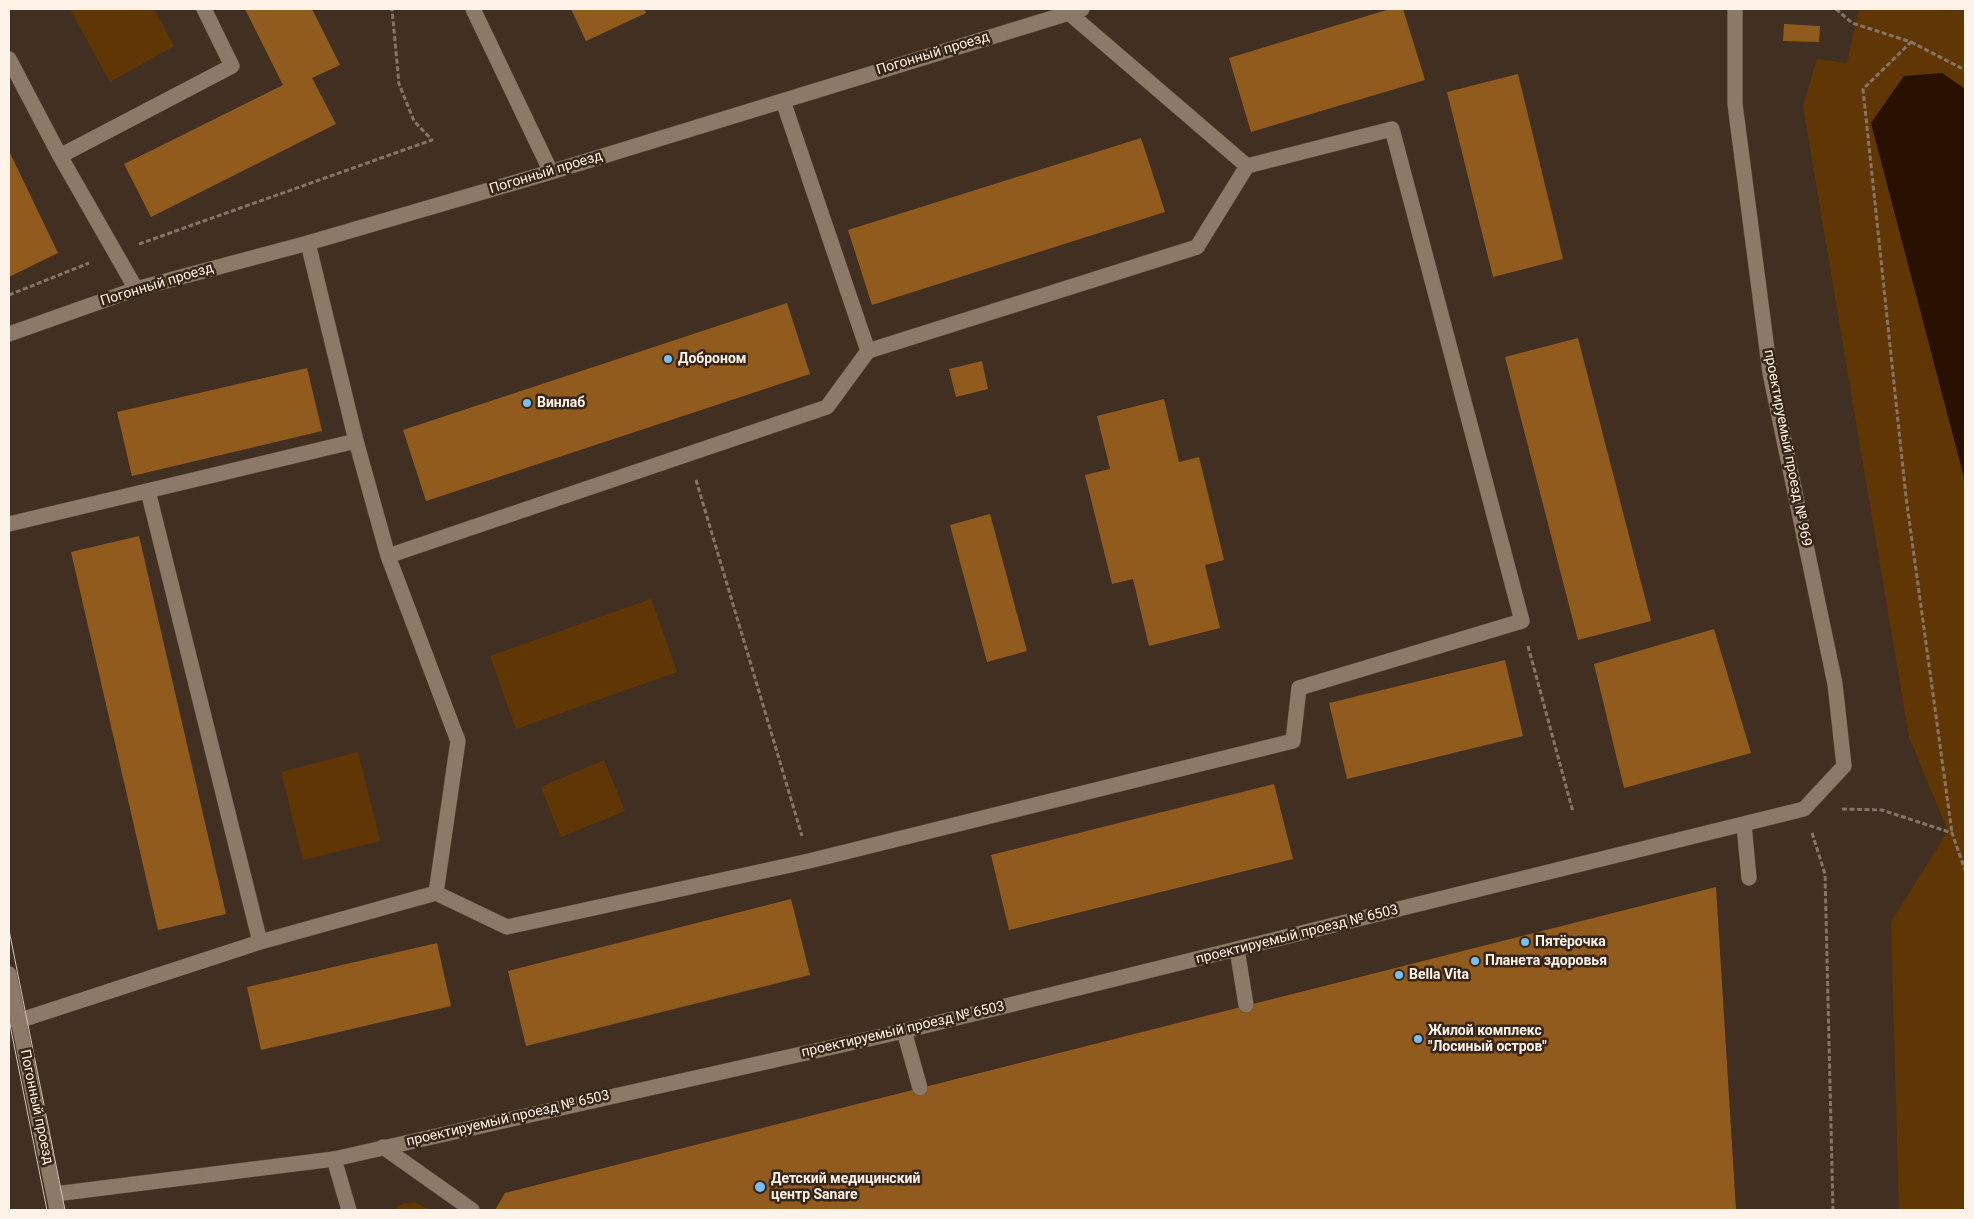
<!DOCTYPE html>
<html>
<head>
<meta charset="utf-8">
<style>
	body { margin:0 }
	#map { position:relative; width:1974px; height:1219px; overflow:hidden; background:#413021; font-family:Roboto,sans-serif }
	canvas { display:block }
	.frame { position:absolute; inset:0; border:10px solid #fef2e9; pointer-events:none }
</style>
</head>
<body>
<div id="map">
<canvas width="1974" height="1219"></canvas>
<div class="frame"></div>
</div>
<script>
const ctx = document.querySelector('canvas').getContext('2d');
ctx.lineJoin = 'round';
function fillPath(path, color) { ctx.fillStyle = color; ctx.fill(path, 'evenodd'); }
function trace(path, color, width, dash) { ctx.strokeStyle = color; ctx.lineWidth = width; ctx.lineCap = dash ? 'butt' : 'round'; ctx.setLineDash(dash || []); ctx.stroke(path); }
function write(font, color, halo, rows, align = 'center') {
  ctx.font = font + ' Roboto,sans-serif'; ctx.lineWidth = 5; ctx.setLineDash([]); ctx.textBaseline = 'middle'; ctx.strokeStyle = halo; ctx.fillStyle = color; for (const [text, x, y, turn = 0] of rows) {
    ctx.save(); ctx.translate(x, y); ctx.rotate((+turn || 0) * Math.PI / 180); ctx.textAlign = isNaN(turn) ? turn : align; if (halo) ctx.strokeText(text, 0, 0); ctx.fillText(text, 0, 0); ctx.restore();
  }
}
const green = new Path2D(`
	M70,9H154L174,46L110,82Z
	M1859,9H1965V89L1942,73L1871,123L1965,481V1210H1899L1891,922L1948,831L1909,737L1803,106L1817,59L1847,63Z
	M651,599L677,672L516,729L490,656Z
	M358,752L380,841L303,860L281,772Z
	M604,760L625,811L561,837L541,787Z
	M415,1202L429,1210H394L402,1204Z`);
const water = new Path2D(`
	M1942,73L1965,89V481L1871,123L1904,76Z`);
const building = new Path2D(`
	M245,9H312L340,65L312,78L336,124L151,217L124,164L283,85Z
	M571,9H644L646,13L586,41Z
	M1390,9H1403L1425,80L1251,132L1229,58Z
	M1784,24L1820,26L1819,42L1783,41Z
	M1518,74L1563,259L1493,277L1447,92Z
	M1141,138L1165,212L872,305L848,230Z
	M9,151L58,253L9,277Z
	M787,303L810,374L426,501L403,430Z
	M1578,338L1651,621L1578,640L1505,357Z
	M982,361L988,389L956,397L949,369Z
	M307,368L322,431L132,476L117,412Z
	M1164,399L1179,462L1199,457L1224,560L1205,565L1220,628L1149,646L1133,579L1112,584L1085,475L1110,469L1097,416Z
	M990,514L1027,651L987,662L950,525Z
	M139,536L226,914L158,930L71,552Z
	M1714,629L1751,753L1624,788L1594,664Z
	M1505,660L1523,736L1347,779L1329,703Z
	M1274,784L1293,859L1009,930L991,855Z
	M1716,887L1736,1210H495L505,1193Z
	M791,899L810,975L526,1046L508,971Z
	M437,943L451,1006L261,1050L247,987Z`);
const path = new Path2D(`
	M1836,9L1852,23L1911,42L1863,89L1906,497L1952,833
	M1911,42L1965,70
	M139,244L432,140L414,121L399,84L392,9
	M9,295L89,263
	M696,480L802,836
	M1528,646L1573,812
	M1842,809L1882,810L1952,833L1965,870
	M1812,833L1825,874L1833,1210`);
const service = new Path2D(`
	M1069,13L1247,166
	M9,59L60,156L232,66L204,9
	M783,101L868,351
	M60,156L136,289
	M308,243L356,441L388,556L458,741L436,893
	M148,491L260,942
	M9,524L356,441
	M1744,825L1749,878
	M1237,949L1246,1005
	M9,1019L18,1021L260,942L436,893L507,927L809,861L1293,741L1299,688L1522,621L1392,129L1247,166L1197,247L868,351L827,407L388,556
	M904,1031L920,1088
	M383,1147L472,1210
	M334,1159L349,1210`);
const minor = new Path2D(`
	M473,9L551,172
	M9,334L136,289L308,243L551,172L1082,9
	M9,974L57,1210
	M55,1194L334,1159L904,1031L1804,809L1844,766L1835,684L1770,373L1735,104V9`);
const tram = new Path2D(`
	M9,930L65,1210
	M9,1020L47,1210`);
const markers = [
	[668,359,5,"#78bff7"],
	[527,403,5,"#78bff7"],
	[1525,942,5,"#78bff7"],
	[1475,961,5,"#78bff7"],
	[1399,975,5,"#78bff7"],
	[1418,1039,5,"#78bff7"],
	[760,1187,6,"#78bff7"]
];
const streetNames = [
	["Погонный проезд",933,54,-17],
	["Погонный проезд",546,173,-17],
	["Погонный проезд",157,285,-17],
	["проектируемый проезд № 969",1787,448,79],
	["проектируемый проезд № 6503",1297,935,-14],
	["проектируемый проезд № 6503",903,1030,-13],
	["Погонный проезд",36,1107,78],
	["проектируемый проезд № 6503",508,1119,-13]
];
const poiNames = [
	["Доброном",678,359],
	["Винлаб",537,403],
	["Пятёрочка",1535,942],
	["Планета здоровья",1485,961],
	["Bella Vita",1409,975],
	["Жилой комплекс",1428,1031],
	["\"Лосиный остров\"",1428,1047],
	["Детский медицинский",771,1179],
	["центр Sanare",771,1195]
];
fillPath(green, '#603704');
fillPath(water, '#281100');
fillPath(building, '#925b1e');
trace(service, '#5b4c3f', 16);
trace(minor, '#5b4c3f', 16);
trace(path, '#857569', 3, [5, 2.5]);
trace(service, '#8c7967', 15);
trace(minor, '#8c7967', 15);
trace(tram, '#d2c5bb', 1);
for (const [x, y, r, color] of markers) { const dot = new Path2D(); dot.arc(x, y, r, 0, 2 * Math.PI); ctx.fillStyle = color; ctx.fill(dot); trace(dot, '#372617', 2); }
write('14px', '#fef2e9', '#372617', streetNames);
write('bold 14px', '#fef2e9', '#372617', poiNames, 'left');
</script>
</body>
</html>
